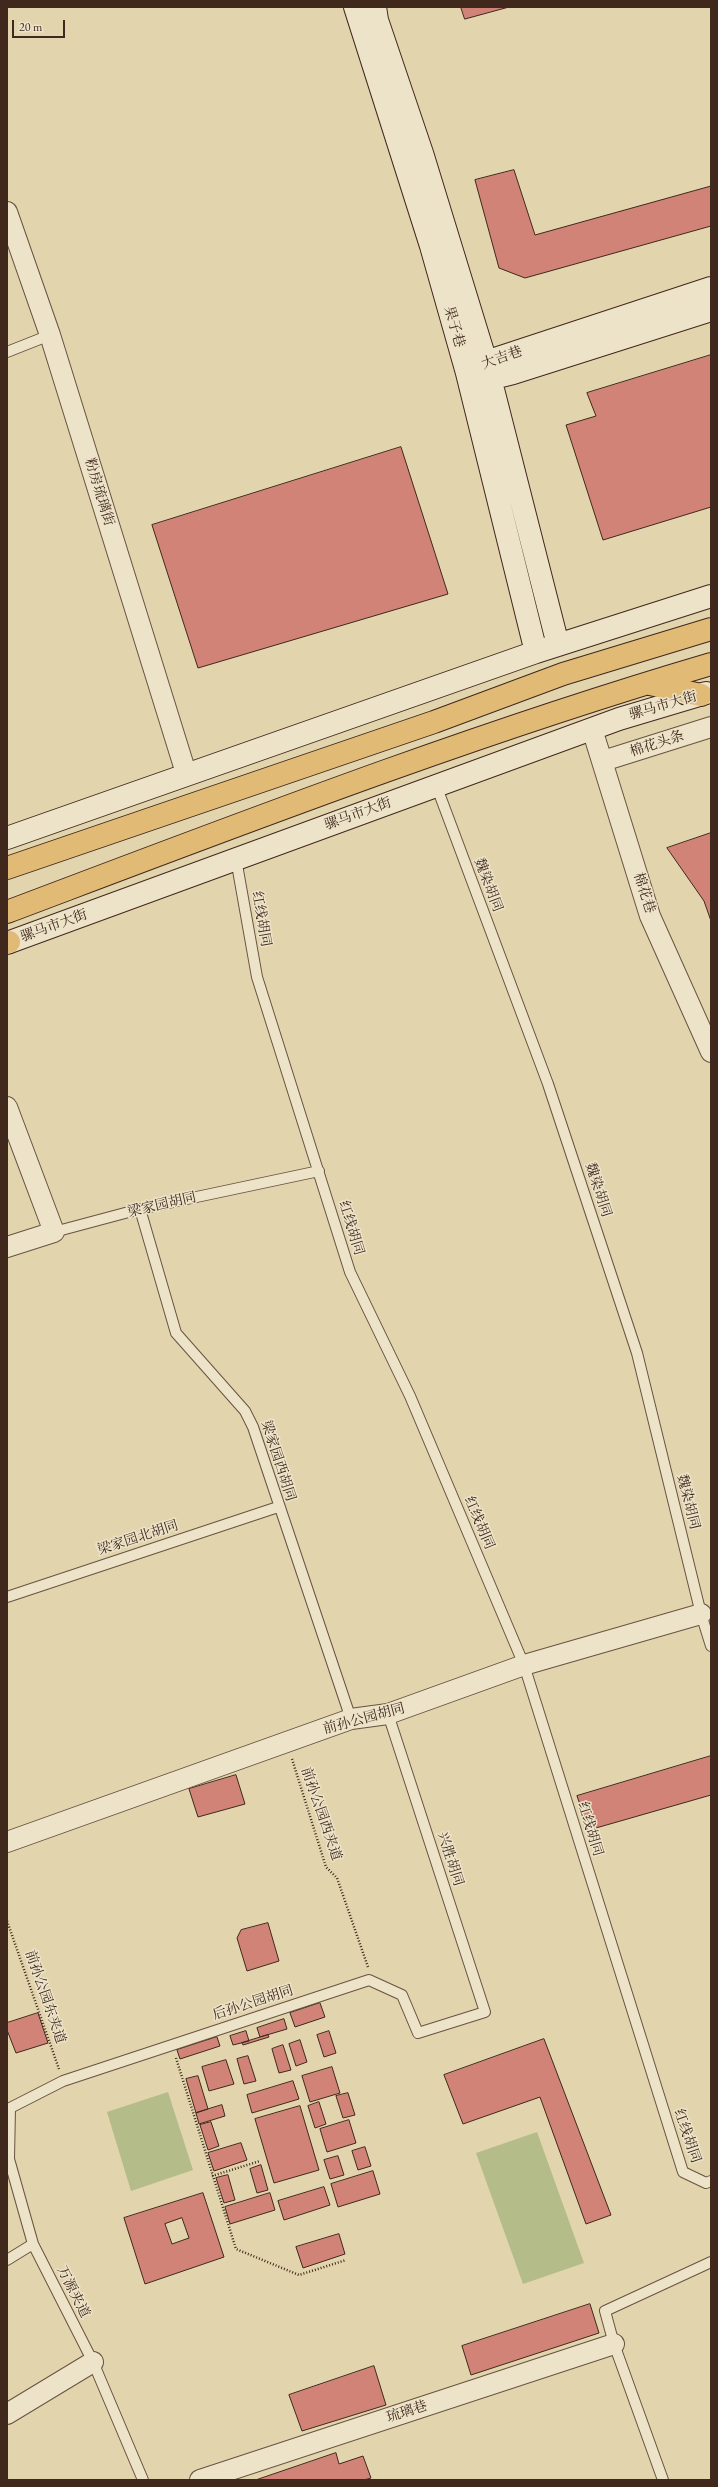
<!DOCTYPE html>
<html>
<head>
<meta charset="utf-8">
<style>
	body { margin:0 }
	#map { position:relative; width:718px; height:2487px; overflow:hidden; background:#e2d4ac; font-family:"EB Garamond",serif }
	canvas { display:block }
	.frame { position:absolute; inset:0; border:8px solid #40281d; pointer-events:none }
	.scale { position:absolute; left:12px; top:20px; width:53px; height:18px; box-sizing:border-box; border:2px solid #40281d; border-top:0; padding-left:5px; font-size:12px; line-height:14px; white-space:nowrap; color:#40281d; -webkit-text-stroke:3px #ece3c9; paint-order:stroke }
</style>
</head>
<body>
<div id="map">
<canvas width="718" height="2487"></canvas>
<div class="frame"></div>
<div class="scale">20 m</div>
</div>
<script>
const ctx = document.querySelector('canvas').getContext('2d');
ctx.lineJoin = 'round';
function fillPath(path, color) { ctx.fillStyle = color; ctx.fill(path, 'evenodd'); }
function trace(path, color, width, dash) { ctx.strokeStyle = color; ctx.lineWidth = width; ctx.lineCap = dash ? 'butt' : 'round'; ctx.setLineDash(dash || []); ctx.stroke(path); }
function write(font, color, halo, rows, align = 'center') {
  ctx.font = font + ' "EB Garamond","Noto Serif SC",serif'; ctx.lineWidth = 3; ctx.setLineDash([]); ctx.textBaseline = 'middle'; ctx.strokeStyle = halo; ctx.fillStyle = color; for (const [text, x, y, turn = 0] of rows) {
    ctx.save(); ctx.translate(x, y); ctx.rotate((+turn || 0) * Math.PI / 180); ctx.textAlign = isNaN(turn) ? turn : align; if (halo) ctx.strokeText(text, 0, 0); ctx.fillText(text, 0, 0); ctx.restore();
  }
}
const green = new Path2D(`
	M168,2092L193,2170L131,2191L107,2112Z
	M537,2132L584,2263L523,2284L476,2153Z`);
const building = new Path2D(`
	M461,7H509L465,19Z
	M514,170L535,235L711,186V226L525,278L499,268L475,180Z
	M711,355V507L603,540L566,425L596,416L587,393Z
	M401,447L448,594L198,668L152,525Z
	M711,833V921L704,901L667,848Z
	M711,1756V1795L589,1830L577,1796Z
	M236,1775L245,1804L198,1817L189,1789Z
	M268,1923L279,1961L247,1971L237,1938L241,1930Z
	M320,2003L325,2017L295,2027L290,2013Z
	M38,2013L48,2043L16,2053L7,2030V2023Z
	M284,2019L287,2029L260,2037L257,2028Z
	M246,2031L249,2041L233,2045L230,2036Z
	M329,2031L336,2053L324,2057L317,2035Z
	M268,2035L269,2037L243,2045L242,2043Z
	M217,2037L220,2046L180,2059L177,2050Z
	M544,2039L611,2215L586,2224L540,2097L463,2124L444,2075Z
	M300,2040L307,2062L296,2066L289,2044Z
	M283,2045L291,2070L279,2073L272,2049Z
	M248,2056L256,2081L244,2084L237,2059Z
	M226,2060L234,2084L209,2091L202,2067Z
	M332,2067L340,2093L310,2102L302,2076Z
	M198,2076L208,2109L196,2113L186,2079Z
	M293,2081L299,2099L252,2113L247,2095Z
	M348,2093L355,2115L343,2118L336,2096Z
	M319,2102L326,2124L315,2128L308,2106Z
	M222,2105L225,2116L199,2124L196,2113Z
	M300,2106L319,2170L274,2183L255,2119Z
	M349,2120L356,2143L327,2152L320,2129Z
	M211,2122L219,2146L208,2150L200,2125Z
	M241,2143L247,2160L214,2171L208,2153Z
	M365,2147L371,2166L358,2170L352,2151Z
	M338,2156L344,2175L330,2179L324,2160Z
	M261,2165L268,2190L257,2193L250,2169Z
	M373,2171L380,2194L338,2207L331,2184Z
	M228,2175L235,2200L224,2203L216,2178Z
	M324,2187L330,2205L284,2220L278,2201Z
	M203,2193L224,2257L145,2284L124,2218ZM182,2218L189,2238L172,2244L165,2224Z
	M270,2193L275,2210L230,2224L225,2207Z
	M339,2234L345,2254L303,2268L296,2247Z
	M590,2304L599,2333L471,2375L462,2346Z
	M374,2366L386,2405L302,2431L289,2395Z
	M336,2453L339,2464L363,2456L371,2478L364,2480H256Z`);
const path = new Path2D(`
	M292,1759L326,1867L337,1878L368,1967
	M7,1921L59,2069
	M176,2058L236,2249L299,2275L346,2260
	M212,2176L260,2161`);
const lane = new Path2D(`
	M7,352L50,335
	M436,785L548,1084L637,1353L701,1614L711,1646
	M236,859L257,977L350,1272L410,1396L524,1665L683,2172L706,2183L711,2181
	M140,1209L176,1333L245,1411L253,1427L351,1719
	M54,1232L140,1209L319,1171
	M7,1597L278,1507
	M7,2260L33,2244
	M143,2480L93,2362L33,2244L9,2159L10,2108L63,2081L369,1980L402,1995L418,2033L485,2012L388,1714
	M663,2480L614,2344L605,2311L711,2262`);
const street = new Path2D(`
	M7,212L50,335L186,773
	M592,729L650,916L711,1052
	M603,761L711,727
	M7,1107L54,1232L7,1247
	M7,1842L351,1719L388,1714L524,1665L701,1614
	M7,2414L93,2362
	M200,2480L614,2344`);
const secondary = new Path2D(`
	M355,7L431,246L467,373L536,652
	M375,7L377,20L422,153L486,362L558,645
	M474,369L486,362L711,288
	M476,376L489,379L513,373L711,310
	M7,838L536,652L711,596
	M7,943L619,719L706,693`);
const primary = new Path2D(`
	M650,684L701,695
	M7,868L434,722L563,674L711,629
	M7,912C240,824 473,734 711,664
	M7,942H9`);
const streetNames = [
	["果子巷",454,327,74],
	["大吉巷",502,358,-20],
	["粉房琉璃街",99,492,73],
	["骡马市大街",663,706,-16],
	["棉花头条",657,744,-18],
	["骡马市大街",358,814,-20],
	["魏染胡同",488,885,69],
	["棉花巷",644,893,72],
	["红线胡同",261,919,80],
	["骡马市大街",54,926,-20],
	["魏染胡同",598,1190,72],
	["梁家园胡同",162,1205,-13],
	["红线胡同",351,1228,73],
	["梁家园西胡同",278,1461,72],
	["魏染胡同",688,1502,76],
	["红线胡同",479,1523,67],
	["梁家园北胡同",138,1538,-18],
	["前孙公园胡同",364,1719,-15],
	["前孙公园西夹道",321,1814,71],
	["红线胡同",590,1829,73],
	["兴胜胡同",450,1859,72],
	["前孙公园东夹道",45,1997,71],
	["后孙公园胡同",253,2003,-18],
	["红线胡同",687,2136,71],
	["万源夹道",73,2292,63],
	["琉璃巷",407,2412,-18]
];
fillPath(green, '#b4bc89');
fillPath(building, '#d18377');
trace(building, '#40281d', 1);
trace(lane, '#685341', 12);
trace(street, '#685341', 22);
trace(secondary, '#40281d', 24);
trace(primary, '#40281d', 24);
trace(path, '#40281d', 2.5, [1, 2]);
trace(lane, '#ece3c9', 10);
trace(street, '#ece3c9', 20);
trace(secondary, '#ece3c9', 22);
trace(primary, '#e1ba76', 22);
write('14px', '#40281d', '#ece3c9', streetNames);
</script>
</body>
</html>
